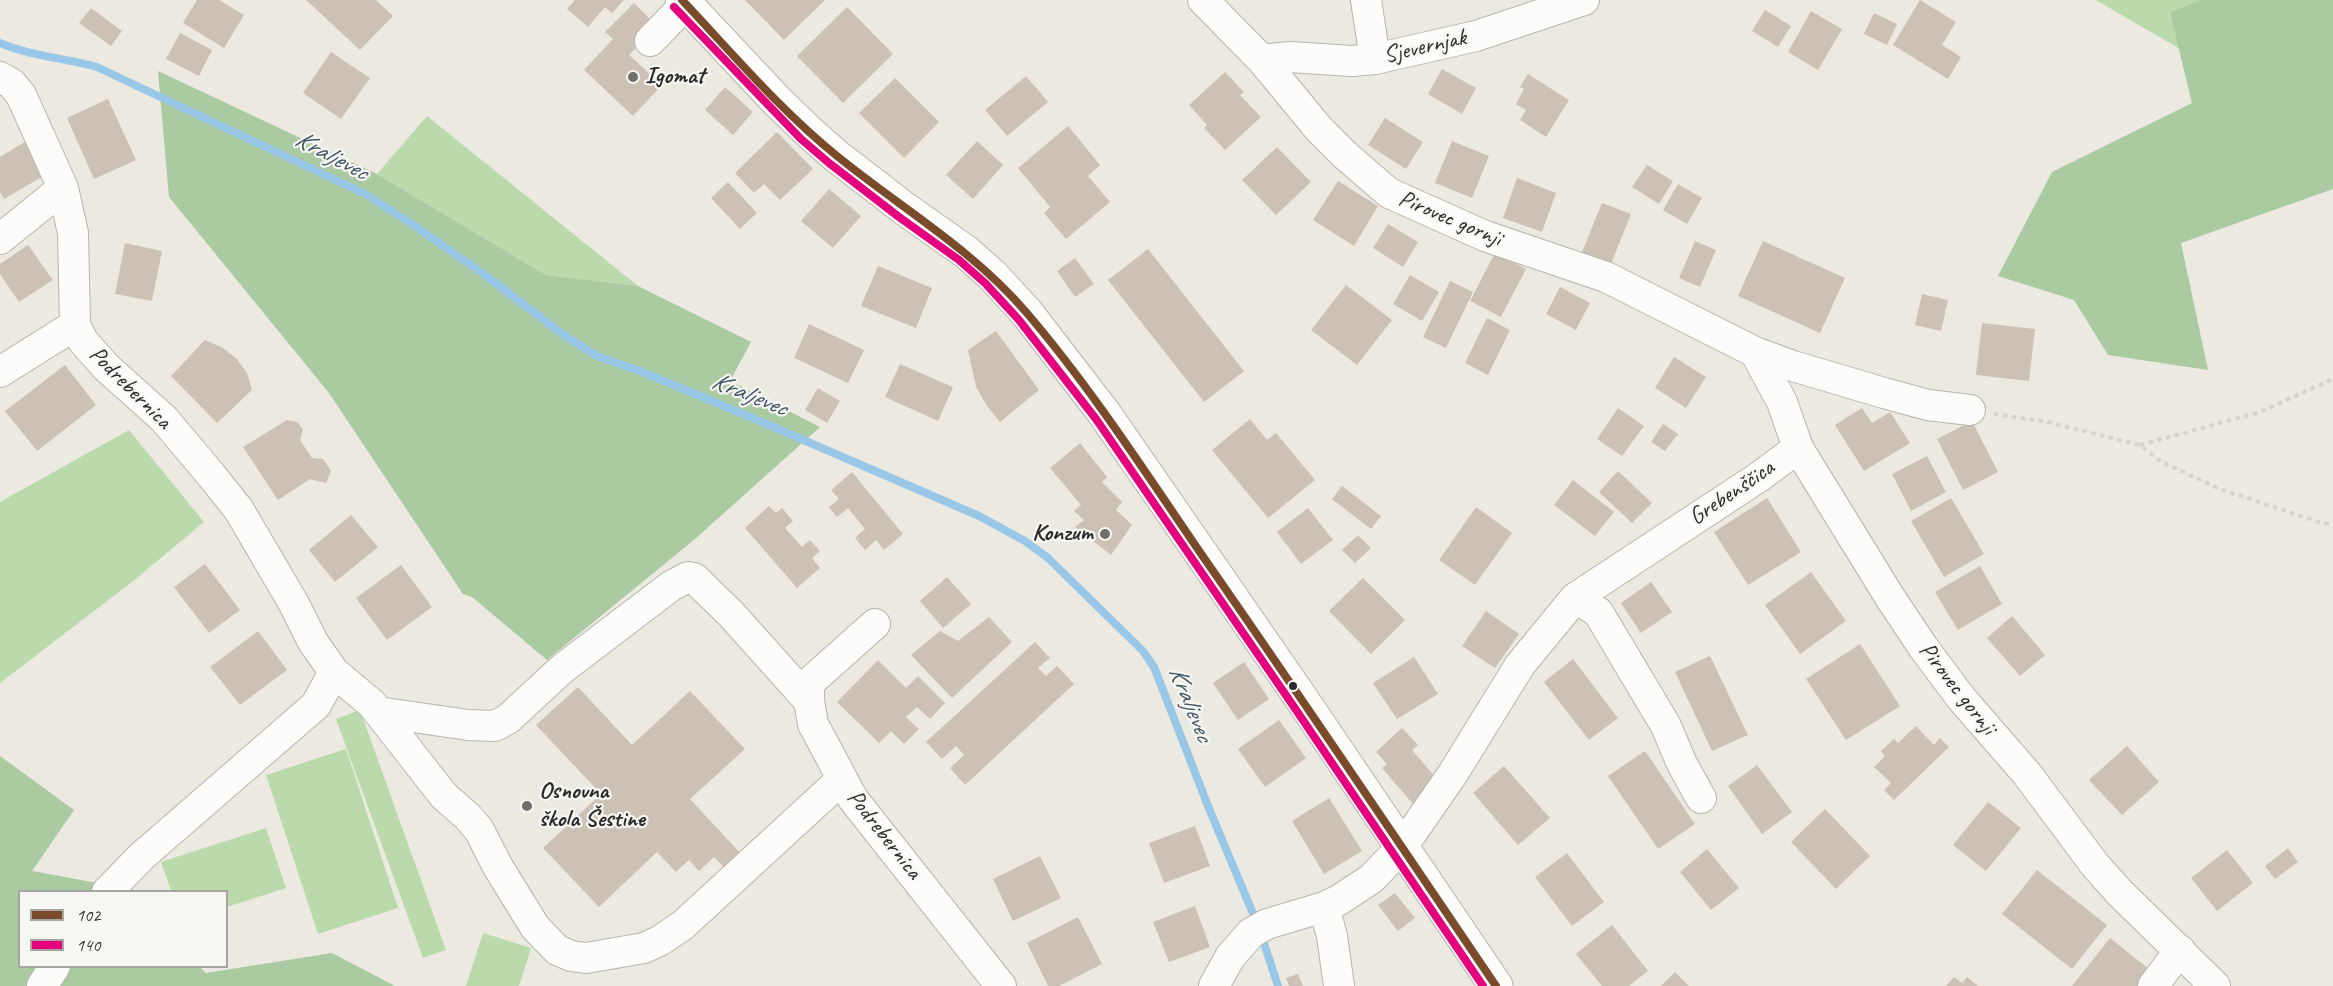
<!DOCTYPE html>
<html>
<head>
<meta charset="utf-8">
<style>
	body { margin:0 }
	#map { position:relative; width:2333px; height:986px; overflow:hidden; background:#ece9e0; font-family:Caveat,sans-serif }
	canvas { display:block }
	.legend { position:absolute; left:18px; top:890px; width:210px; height:78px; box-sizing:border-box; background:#f6f6f2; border:2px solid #a5a5a2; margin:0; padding:8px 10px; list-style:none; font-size:18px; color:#2b2b2b }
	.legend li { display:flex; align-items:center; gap:12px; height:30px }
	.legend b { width:30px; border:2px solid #a5a5a2 }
</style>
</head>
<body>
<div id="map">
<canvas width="2333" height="986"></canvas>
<ul class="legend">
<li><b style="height:8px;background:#7a4b2a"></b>102</li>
<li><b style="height:8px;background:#e5007d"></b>140</li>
</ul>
</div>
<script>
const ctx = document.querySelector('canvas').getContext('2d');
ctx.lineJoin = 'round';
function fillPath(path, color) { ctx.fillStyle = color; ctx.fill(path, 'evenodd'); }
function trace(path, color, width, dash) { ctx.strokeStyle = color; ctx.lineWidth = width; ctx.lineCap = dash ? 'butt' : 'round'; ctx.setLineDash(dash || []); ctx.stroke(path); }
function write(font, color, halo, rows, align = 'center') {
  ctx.font = font + ' Caveat,sans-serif'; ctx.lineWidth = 4.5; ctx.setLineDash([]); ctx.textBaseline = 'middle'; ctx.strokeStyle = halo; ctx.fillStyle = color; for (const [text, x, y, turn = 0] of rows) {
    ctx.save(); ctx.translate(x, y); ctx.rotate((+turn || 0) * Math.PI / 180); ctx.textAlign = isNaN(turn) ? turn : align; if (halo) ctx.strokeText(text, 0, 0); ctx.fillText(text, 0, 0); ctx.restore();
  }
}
const green = new Path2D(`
	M2096,0H2200L2170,12L2180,49Z
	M427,116L638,286L546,275L377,174Z
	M129,430L204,522L132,582L0,683V502Z
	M360,710L446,950L423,958L336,719Z
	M346,749L398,908L318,934L266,775Z
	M266,828L286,888L227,907L226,892L171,891L161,862Z
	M483,933L531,948L519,986H466Z`);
const forest = new Path2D(`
	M2200,0H2333V189L2181,243L2208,370L2108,355L2074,300L1998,276L2052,172L2192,103L2170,12Z
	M158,71L377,174L546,275L638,286L751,342L730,381L820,427L695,539L547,660L472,597L463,594L329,393L169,197Z
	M0,756L74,810L32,871L130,889L133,891L20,892V966H199L206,973L332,953L395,986H0Z`);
const stream = new Path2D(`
	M0,43C30,56 65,58 97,67L365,194L412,224L482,273L565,336L597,356L640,371L755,419L979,516L1025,541L1048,558L1143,651L1154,667L1210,811L1257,923
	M1261,934L1278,986`);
const building = new Path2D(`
	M197,0H219L244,15L224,48L183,23Z
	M306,0H376L393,16L360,50Z
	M575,0H624L612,13L605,7L588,27L567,9Z
	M745,0H825L784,40Z
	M1920,0L1956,22L1942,45L1961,57L1948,79L1893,45Z
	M634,3L657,26L629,55L662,85L633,116L584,70L613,39L605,32Z
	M847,7L893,54L843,103L797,56Z
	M91,8L122,31L111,46L79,23Z
	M1765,10L1791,26L1778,47L1752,31Z
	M1811,11L1842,29L1818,70L1788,52Z
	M1874,13L1897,24L1887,45L1864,34Z
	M180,33L212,50L199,76L166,59Z
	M331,52L370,78L341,119L303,93Z
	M1442,69L1476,88L1462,114L1428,94Z
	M1225,72L1244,92L1240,95L1261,117L1225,150L1204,128L1207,125L1189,105Z
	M1528,74L1569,100L1546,137L1520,120L1526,110L1516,104L1524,89L1520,87Z
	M1026,76L1048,102L1007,136L985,110Z
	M895,78L939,122L904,158L859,113Z
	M725,87L753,112L733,135L705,110Z
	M108,99L136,160L94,179L67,118Z
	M1385,118L1423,142L1406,169L1368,145Z
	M1068,126L1100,165L1088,176L1110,202L1066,239L1044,213L1050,207L1018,168Z
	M777,132L813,169L780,200L764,184L754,193L735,173Z
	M28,140L47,174L4,199L0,192V157Z
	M977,141L1003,165L973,199L946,175Z
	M1452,141L1489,156L1472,198L1435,183Z
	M1277,147L1311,182L1276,215L1242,180Z
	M1647,165L1673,181L1659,204L1632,187Z
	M1517,178L1556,193L1542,232L1503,218Z
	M1338,181L1378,206L1354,246L1313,220Z
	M728,182L757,213L740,229L711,198Z
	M1678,184L1702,198L1687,224L1663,210Z
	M829,189L861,216L833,248L801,221Z
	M1602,203L1631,214L1611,264L1582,252Z
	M1388,224L1418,242L1403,267L1373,248Z
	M1695,241L1716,250L1700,287L1679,278Z
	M1763,241L1845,278L1820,333L1738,296Z
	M125,243L162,251L152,301L115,294Z
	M28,245L53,280L19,302L0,274V264Z
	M1148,249L1244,371L1204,402L1108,280Z
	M1495,253L1526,269L1501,317L1470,301Z
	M1075,258L1094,284L1075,297L1057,271Z
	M878,266L932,288L916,328L861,306Z
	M1410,275L1439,292L1422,321L1393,304Z
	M1450,281L1473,292L1446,348L1423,337Z
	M1346,285L1392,320L1357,365L1311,330Z
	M1560,287L1590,303L1576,330L1546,314Z
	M1922,294L1948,300L1941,331L1915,325Z
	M1487,318L1510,330L1488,375L1465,363Z
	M1982,323L2035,329L2029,381L1976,375Z
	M809,324L864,350L848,383L794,358Z
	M996,331L1039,390L1000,422L987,406L976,387L968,350Z
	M205,340L223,348L237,359L247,373L252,390L217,423L171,376Z
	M1674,357L1706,377L1686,408L1655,388Z
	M900,364L953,387L938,421L885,397Z
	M65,365L96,405L37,451L5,411Z
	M818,388L840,401L827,423L805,410Z
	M1618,408L1644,426L1622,456L1597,439Z
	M1862,408L1872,423L1890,412L1910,443L1864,471L1835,425Z
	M1250,419L1267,440L1276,433L1315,480L1268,518L1212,450Z
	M287,420L297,422L303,429L300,440L312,458L323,459L331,471L326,483L310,479L278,500L243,447Z
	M1972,421L1998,472L1963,490L1937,439Z
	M1663,424L1678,434L1665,451L1651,442Z
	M1080,443L1107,477L1102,482L1122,502L1116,510L1132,525L1111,555L1075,527L1084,520L1074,511L1081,505L1050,468Z
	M1927,456L1946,492L1911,511L1892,474Z
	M1618,471L1652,503L1632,523L1599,492Z
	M852,472L903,534L884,550L876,540L865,550L855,538L865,529L848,508L837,517L829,507L839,499L831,490Z
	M1573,480L1614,512L1595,536L1554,505Z
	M1342,486L1381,516L1371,529L1332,499Z
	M1767,498L1801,552L1748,585L1714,532Z
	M1951,498L1984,554L1944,577L1911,521Z
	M769,506L776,513L782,508L793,521L785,528L802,547L810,540L820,551L812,558L820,568L797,588L745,528Z
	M1476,507L1512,533L1475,585L1439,560Z
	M1308,508L1333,540L1301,564L1277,532Z
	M351,515L378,547L335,582L309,550Z
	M1358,535L1371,548L1355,563L1342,550Z
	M205,564L240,610L209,633L174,587Z
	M401,565L432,607L387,640L356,598Z
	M1980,566L2002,604L1958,630L1935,592Z
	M1811,572L1846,621L1800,654L1765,605Z
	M947,577L971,604L943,628L920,601Z
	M1363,578L1405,620L1371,654L1329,611Z
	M1651,582L1672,612L1641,633L1621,603Z
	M1486,611L1519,634L1495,668L1462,646Z
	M2012,616L2045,655L2020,676L1987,638Z
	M989,617L1012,642L952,698L911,655L940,631L958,641Z
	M258,631L287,670L240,705L210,667Z
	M1035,642L1050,658L1038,668L1046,676L1057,666L1074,684L965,785L950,768L964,755L956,746L942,759L926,742Z
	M1860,644L1900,706L1846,740L1806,679Z
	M1710,656L1748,735L1712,751L1675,672Z
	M1414,657L1438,694L1397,719L1373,683Z
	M1573,659L1618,718L1589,740L1544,682Z
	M878,660L906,688L918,676L945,703L930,719L917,707L906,717L919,729L904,744L891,731L879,743L837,702Z
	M1244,662L1269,699L1238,720L1213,683Z
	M578,687L632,745L690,691L745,749L690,799L743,856L727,870L714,857L699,871L689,860L676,872L657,852L599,907L543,848L601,794L536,725Z
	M1279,720L1306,758L1265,787L1238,749Z
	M1916,726L1934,745L1940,738L1949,747L1894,800L1884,790L1891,783L1874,767L1885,756L1881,751L1894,739L1898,743Z
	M1402,728L1418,745L1412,750L1439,781L1413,804L1382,768L1387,764L1376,752Z
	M2127,746L2159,782L2122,815L2089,780Z
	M1645,751L1695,824L1658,849L1608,776Z
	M1757,765L1792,812L1762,834L1728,786Z
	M1504,766L1550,818L1518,845L1473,793Z
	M1329,798L1362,851L1324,874L1292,821Z
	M1988,802L2021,828L1986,871L1953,845Z
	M1825,809L1870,856L1836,889L1791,842Z
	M1195,826L1210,866L1164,883L1149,843Z
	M2288,848L2298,862L2275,879L2265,866Z
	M1707,849L1739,888L1711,910L1680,872Z
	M2227,850L2253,883L2217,911L2191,878Z
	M1567,853L1604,902L1572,926L1535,877Z
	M1040,856L1061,898L1013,921L993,879Z
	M2037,870L2107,925L2072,969L2002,914Z
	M1395,893L1415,918L1398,931L1378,905Z
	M1195,906L1210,947L1169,962L1153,922Z
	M1078,917L1102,964L1059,986H1048L1027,943Z
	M1612,925L1648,971L1629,986H1602L1576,954Z
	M2110,938L2154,973L2143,986H2072Z
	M1675,972L1689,986H1661Z
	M1298,974L1303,986H1289L1286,978Z
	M1954,977L1962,983L1967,977L1978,986H1946Z`);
const path = new Path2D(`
	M1994,414L2048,422L2140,445L2160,461L2220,489L2319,522L2333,524
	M2140,445L2260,412L2333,379`);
const minor = new Path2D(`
	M1203,0L1262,60L1319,129L1345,155L1389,193L1485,236L1606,277L1755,352L1793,366L1884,393L1928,405L1970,410
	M1366,0L1375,59
	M650,41L686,4
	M1262,60L1290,57L1352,61L1375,59L1476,36L1584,0
	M0,77L12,84L21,95L63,188L73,233L75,325L83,341L106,367L164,419L212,476L239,510L294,604L313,642L334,672L372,704L444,796L468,817L479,830L498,867L535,927L557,950L571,956L586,958L644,948L661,940L683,925L842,779
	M0,239L63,188
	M1755,352L1782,402L1798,448L1891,599L1923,647L1961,698L2027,774L2095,865L2120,893L2215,986
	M0,372L75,325
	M1575,598L1598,612L1666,726L1682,764L1701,798
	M875,624L809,683V701L813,724L853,799L1001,986
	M378,712L468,725L495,726L508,719L562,669L671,586L688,577L694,578L731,614L809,701
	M107,892L142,856L316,705L334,672
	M1324,907L1332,936L1339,986
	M42,986L55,966
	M1214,986L1230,957L1251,933L1267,924L1324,907L1339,900L1371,879L1402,847L1452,775L1520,665L1575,598L1759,477L1798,448
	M2153,986L2180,950`);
const major = new Path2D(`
	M682,0L777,101L808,131L835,155L905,209L966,252L992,275L1027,313L1104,413L1301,698L1496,986`);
const bus1 = new Path2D(`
	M682,0C732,53 780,110 837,156C901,208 972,249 1026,312C1092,389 1147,475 1204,558C1303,700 1399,843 1496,986`);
const bus2 = new Path2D(`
	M674,7L801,139L829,163L899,217L959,260L985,283L1019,320L1096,419L1292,704L1483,986`);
const markers = [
	[633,77,6,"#6f6e6a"],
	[1105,534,6,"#6f6e6a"],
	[1293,686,5,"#2b2b2b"],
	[527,806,6,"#6f6e6a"]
];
const streetNames = [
	["Sjevernjak",1425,47,-13],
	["Pirovec gornji",1450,219,23],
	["Podrebernica",130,388,45],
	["Grebenščica",1732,493,-34],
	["Pirovec gornji",1957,689,52],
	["Podrebernica",884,835,52]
];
const poiNames = [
	["Igomat",645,77],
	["Konzum",1093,534,"right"],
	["Osnovna",539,792],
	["škola Šestine",539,820]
];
const waterNames = [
	["Kraljevec",331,156,28],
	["Kraljevec",749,395,22],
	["Kraljevec",1190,704,68]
];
fillPath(green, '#badaac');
fillPath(forest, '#aacaa2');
trace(stream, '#98c7e7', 8);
fillPath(building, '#cdc1b5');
trace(minor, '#b6b5af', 32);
trace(major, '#b6b5af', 35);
trace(path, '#d4d4d2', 4, [4.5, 4.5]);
trace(minor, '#fcfcfa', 30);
trace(major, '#fcfcfa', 33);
trace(bus1, '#7a4b2a', 8);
trace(bus2, '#e5007d', 8);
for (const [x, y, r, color] of markers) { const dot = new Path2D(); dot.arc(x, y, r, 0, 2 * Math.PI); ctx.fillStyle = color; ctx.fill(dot); trace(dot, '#f6f6f2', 2); }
write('24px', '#2b2b2b', '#f6f6f2', streetNames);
write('bold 24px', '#2b2b2b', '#f6f6f2', poiNames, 'left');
write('italic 26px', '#415564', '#f6f6f2', waterNames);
</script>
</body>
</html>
